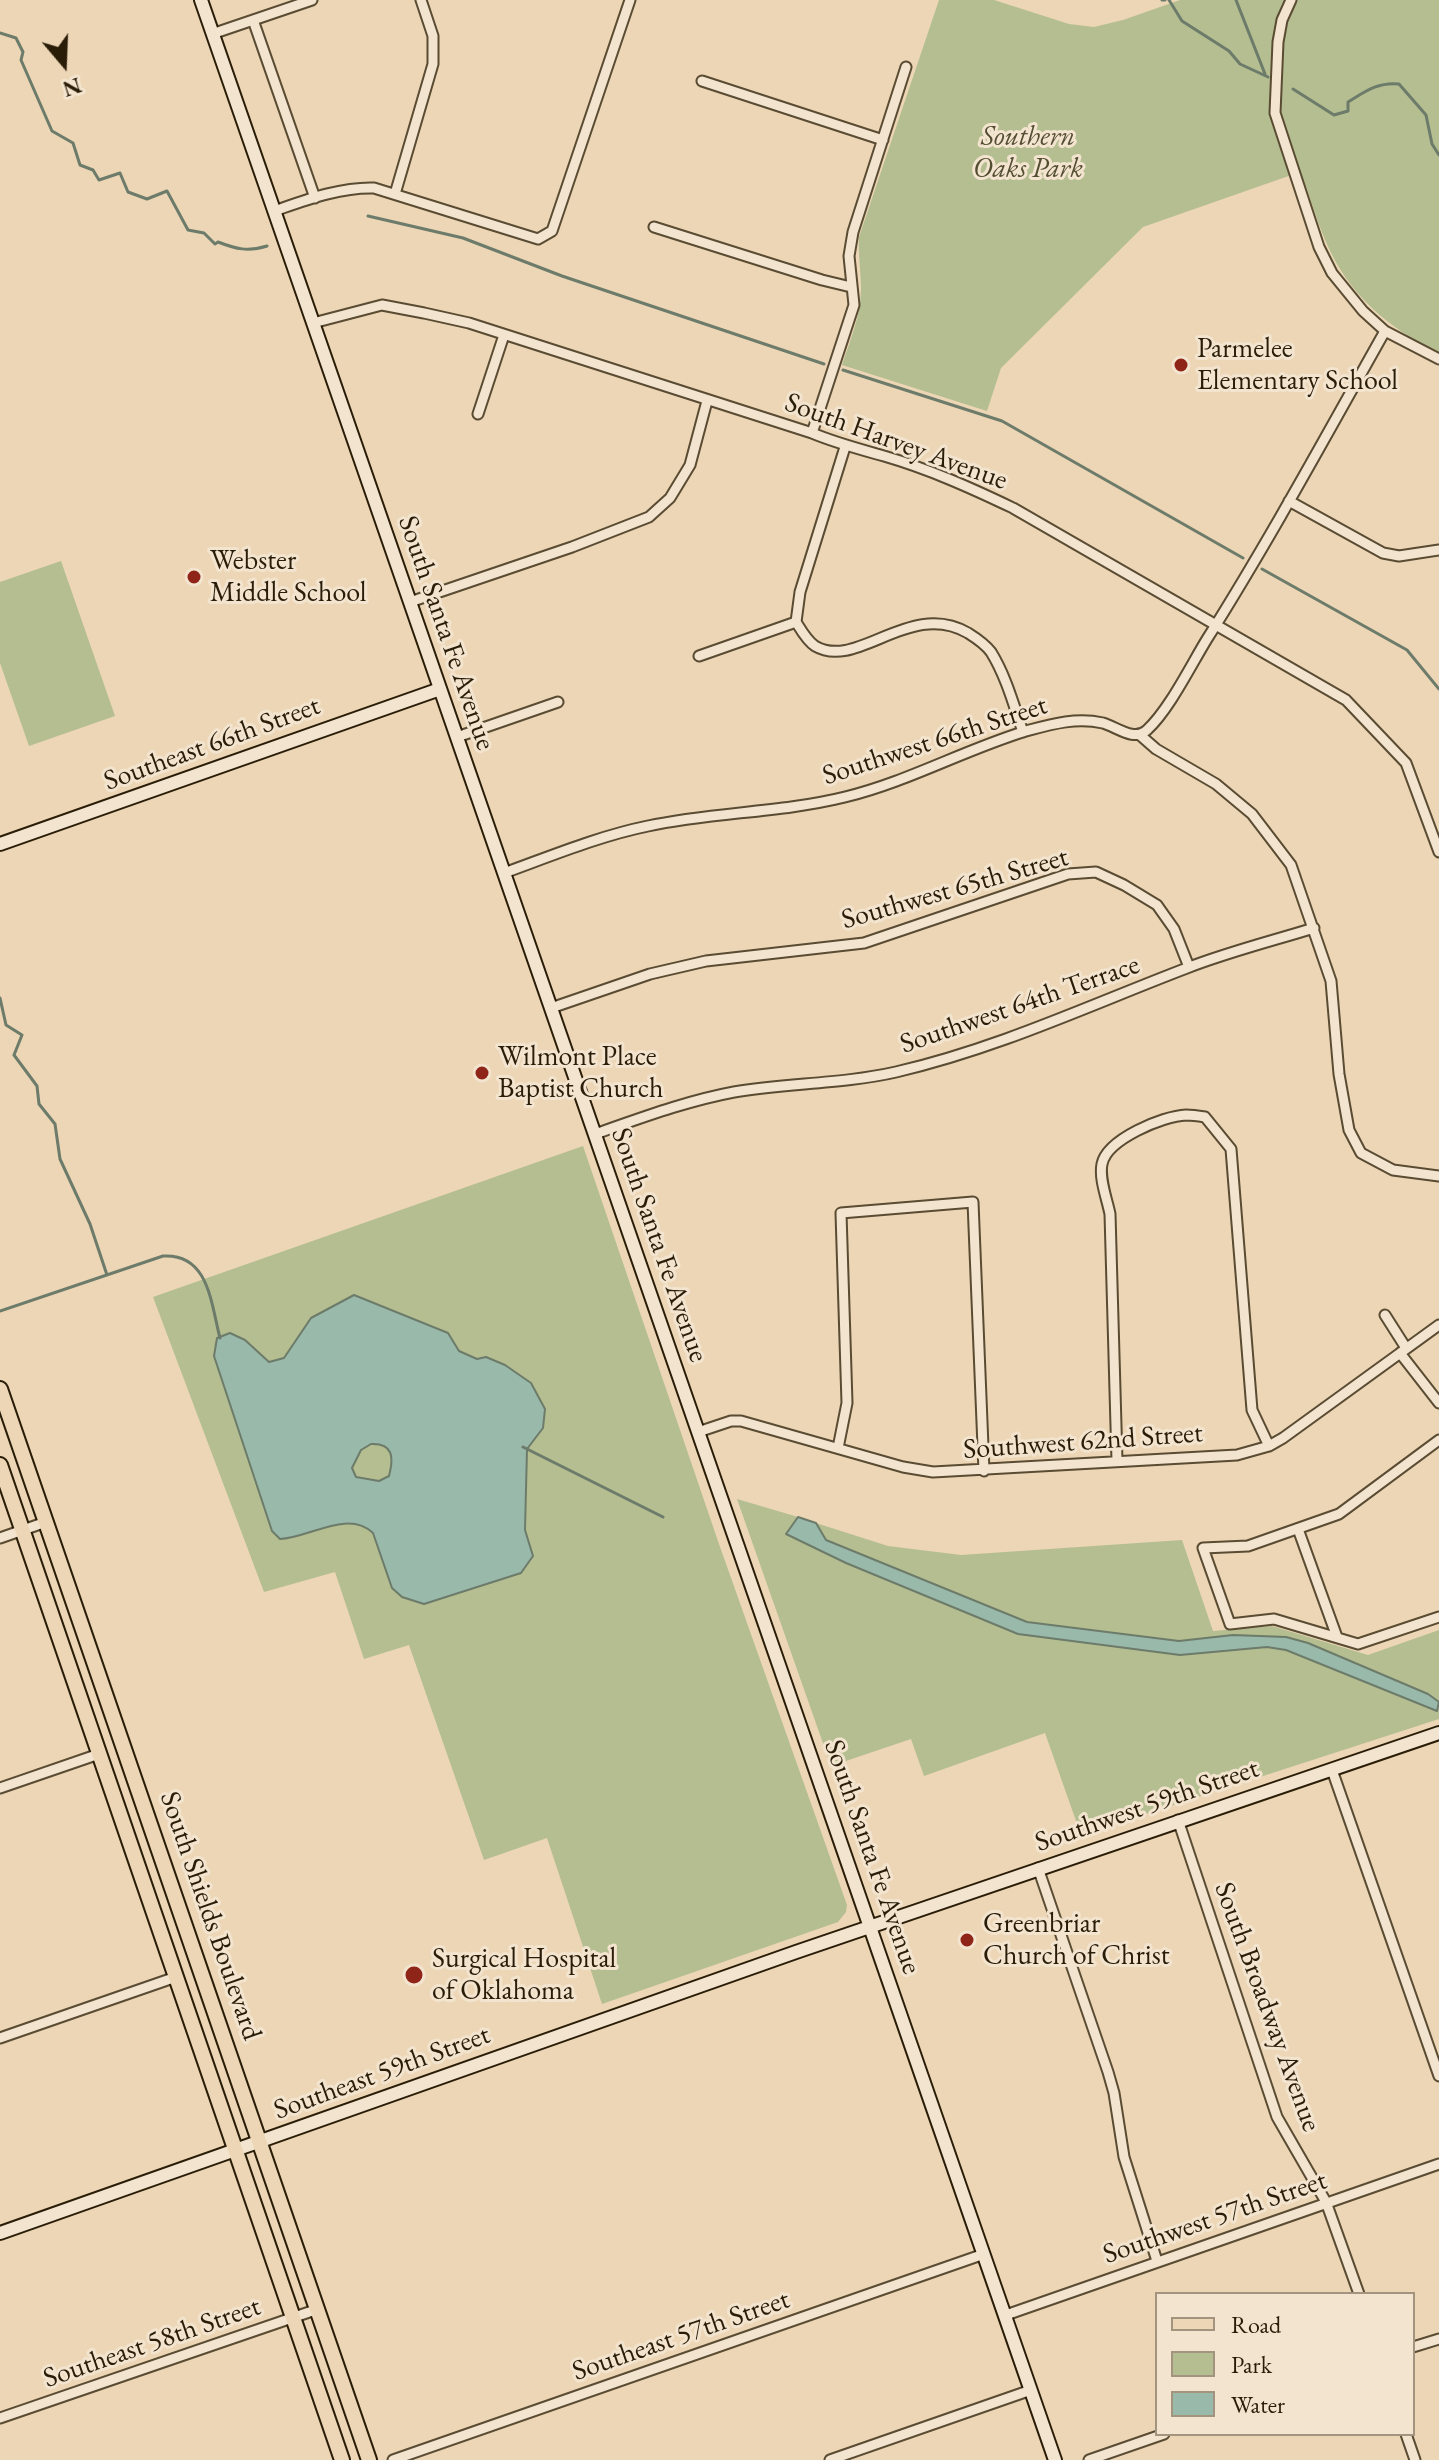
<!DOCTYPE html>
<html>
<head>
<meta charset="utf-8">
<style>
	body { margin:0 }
	#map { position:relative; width:1439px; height:2460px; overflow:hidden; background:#ecd6b5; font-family:"EB Garamond",serif }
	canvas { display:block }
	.legend { position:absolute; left:1155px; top:2292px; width:260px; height:144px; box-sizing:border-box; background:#f3e4cf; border:2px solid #a3947f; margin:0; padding:10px 14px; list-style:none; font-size:24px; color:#2a1d08 }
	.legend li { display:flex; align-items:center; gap:16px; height:40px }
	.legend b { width:40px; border:2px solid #a3947f }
	.north { position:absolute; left:24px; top:24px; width:80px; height:80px; -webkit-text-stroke:6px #f3e4cf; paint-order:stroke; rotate:161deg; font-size:22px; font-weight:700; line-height:32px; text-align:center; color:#2a1d08 }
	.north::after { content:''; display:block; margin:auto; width:28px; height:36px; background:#2a1d08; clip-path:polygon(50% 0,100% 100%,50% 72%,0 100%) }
</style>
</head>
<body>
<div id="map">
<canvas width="1439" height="2460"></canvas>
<ul class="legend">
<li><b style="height:10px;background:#ecd6b5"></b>Road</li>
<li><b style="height:22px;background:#b4be90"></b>Park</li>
<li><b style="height:22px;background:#99b9ab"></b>Water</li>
</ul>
<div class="north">N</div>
</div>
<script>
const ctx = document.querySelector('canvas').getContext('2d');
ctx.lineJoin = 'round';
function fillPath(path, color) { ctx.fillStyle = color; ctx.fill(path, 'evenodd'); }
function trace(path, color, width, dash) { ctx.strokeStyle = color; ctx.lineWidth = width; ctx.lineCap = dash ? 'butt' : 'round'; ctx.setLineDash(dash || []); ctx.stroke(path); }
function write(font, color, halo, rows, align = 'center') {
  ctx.font = font + ' "EB Garamond",serif'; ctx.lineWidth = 6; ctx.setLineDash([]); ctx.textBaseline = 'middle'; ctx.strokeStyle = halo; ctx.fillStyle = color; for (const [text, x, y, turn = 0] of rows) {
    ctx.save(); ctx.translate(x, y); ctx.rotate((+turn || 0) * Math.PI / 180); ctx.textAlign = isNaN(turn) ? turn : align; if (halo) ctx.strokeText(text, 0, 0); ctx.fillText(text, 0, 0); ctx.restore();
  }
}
const green = new Path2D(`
	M939,0H994L1069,24L1094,27L1123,20L1180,0H1439V353C1389,329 1348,294 1326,242C1316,220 1310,195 1300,172L1143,227L1001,368L987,411L842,365C850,340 861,316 861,289C861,272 858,255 859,237Z
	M61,561L115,716L29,746L0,663V582Z
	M583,1146L719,1544L847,1905L846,1912L838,1922L602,2004L547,1838L484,1860L409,1645L364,1659L335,1572L264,1592L153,1297Z
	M737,1499L798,1517L787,1535L846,1563L1018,1634L1180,1655L1267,1647L1286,1650L1437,1711L1439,1708V1719L1081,1835L1045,1733L924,1776L911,1739L831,1766Z
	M816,1523L888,1546L961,1555L1182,1540L1213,1631L1272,1626L1368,1655L1439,1630V1702L1428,1694L1308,1643L1233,1635L1179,1641L1149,1639L1027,1622L825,1540Z`);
const water = new Path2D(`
	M354,1295L448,1333L459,1351L477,1359L486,1357L505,1365L531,1383L545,1409L543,1428L527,1449L525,1530L533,1556L521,1573L424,1604L402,1597L392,1588L373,1533C348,1509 309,1538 280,1539L272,1531L214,1356L217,1338L230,1333L245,1340L269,1362L284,1358L311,1318ZM371,1444C393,1443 394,1457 389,1476L379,1481L356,1477L352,1468L361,1450Z
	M798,1517L816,1523L826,1540L1027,1622L1179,1641L1233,1635L1286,1637L1308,1643L1428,1694L1439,1702L1437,1711L1286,1650L1267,1647L1180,1655L1018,1634L846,1563L786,1534Z`);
const stream = new Path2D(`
	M1162,0H1165
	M1169,0L1182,21L1229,51L1240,64L1268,77
	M1236,0L1265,74
	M0,33L16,38L23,52L21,60L52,131L73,143L80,165L93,170L99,180L120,173L128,192L147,199L167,191L188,230L204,233L215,244L218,242C236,249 248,252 267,246
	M1293,89L1334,115L1348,111V102C1366,91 1378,82 1399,84L1426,115L1432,144L1439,155
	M368,216L463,238L562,276L824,364
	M843,370L1002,421L1243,558
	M1262,569L1407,650L1439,689
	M0,998L6,1025L22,1035L14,1055L37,1086L39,1104L55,1124L60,1159L90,1224L107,1275
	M0,1311L163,1256C209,1253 211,1304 220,1338
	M523,1447L663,1517`);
const street = new Path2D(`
	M1291,0L1282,20L1278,42L1275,113L1319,247L1332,273L1363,311L1385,331
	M253,20L315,198
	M212,34L312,0
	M702,81L883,140
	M395,194L433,64V36L421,0
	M274,211C306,200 340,187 374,188L538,239L552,231L630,0
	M654,227L822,280L851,287
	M313,323L382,305L424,313L469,323L812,433C836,443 859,449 884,456C929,469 971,488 1013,508L1346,700L1406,763L1439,852
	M478,414L504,335
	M812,433L854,305L849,256L853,232L906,67
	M845,447L800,592L796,622C801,630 807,641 815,646C857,671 910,599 968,633C976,638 985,644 991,652C1006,676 1014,706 1023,732
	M1289,501L1383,553L1399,556L1439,550
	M410,602L572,547L649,517L670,498L690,465L707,401
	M699,656L796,622
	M1140,735L1156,749L1216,784L1252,814L1291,865L1331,981L1339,1074L1349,1130L1361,1153L1393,1170L1439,1176
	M457,737L558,702
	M504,873C551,856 599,836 648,826C712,812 780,813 845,797C907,782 964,750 1026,731C1052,724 1076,717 1103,723C1117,727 1134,742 1147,730C1169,710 1191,665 1207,639C1270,539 1327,434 1385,331L1439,359
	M551,1008L650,974L706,961L864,943L1068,874L1096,872L1124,885L1157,905L1174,929L1189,967
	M595,1134C641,1118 686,1101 734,1092C788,1083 843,1084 896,1072C999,1048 1090,1005 1187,968C1228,952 1272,941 1314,928
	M1385,1315L1406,1348
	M1400,1353L1439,1403
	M698,1432L731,1421H741L903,1467L933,1472L1237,1455L1269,1446L1283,1438L1439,1325
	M1439,1440L1339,1514L1248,1546L1203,1548L1230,1624L1274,1619L1358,1644L1439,1617
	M838,1448L847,1403L841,1213L973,1202L984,1471
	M1117,1461L1110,1214C1107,1199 1099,1179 1102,1164C1107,1139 1163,1116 1186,1115C1192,1115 1199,1116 1205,1117L1231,1149L1252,1410L1269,1446
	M1298,1529L1337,1637
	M0,1538L46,1522
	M1332,1770L1439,2076
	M0,1788L99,1754
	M1178,1820L1277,2117L1326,2202L1359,2294
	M1038,1868L1108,2072L1114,2093L1124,2157L1157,2261
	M0,2038L176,1977
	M1006,2315L1439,2164
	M1413,2347L1439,2339
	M0,2418L318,2309
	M1406,2434L1415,2460
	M393,2460L984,2254
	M830,2460L1031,2390
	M1089,2460L1164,2434`);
const secondary = new Path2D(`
	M201,0L1055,2460
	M0,844L440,689
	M0,2233L796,1952L1439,1733`);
const primary = new Path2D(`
	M0,1389L369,2460
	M0,1465L342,2460`);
const markers = [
	[1181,365,8,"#8f2418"],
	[194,577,8,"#8f2418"],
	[482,1073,8,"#8f2418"],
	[967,1940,8,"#8f2418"],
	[414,1975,10,"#8f2418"]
];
const parkNames = [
	["Southern",1028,137],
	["Oaks Park",1028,169]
];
const poiNames = [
	["Parmelee",1197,349],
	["Elementary School",1197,381],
	["Webster",210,561],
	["Middle School",210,593],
	["Wilmont Place",498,1057],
	["Baptist Church",498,1089],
	["Greenbriar",983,1924],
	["Church of Christ",983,1956],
	["Surgical Hospital",432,1959],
	["of Oklahoma",432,1991]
];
const streetNames = [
	["South Harvey Avenue",896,442,20],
	["South Santa Fe Avenue",446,633,71],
	["Southwest 66th Street",935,741,-18],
	["Southeast 66th Street",212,744,-20],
	["Southwest 65th Street",955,889,-16],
	["Southwest 64th Terrace",1020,1005,-19],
	["South Santa Fe Avenue",659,1245,71],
	["Southwest 62nd Street",1083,1442,-4],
	["Southwest 59th Street",1147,1806,-19],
	["South Santa Fe Avenue",872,1857,71],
	["South Shields Boulevard",210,1916,71],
	["South Broadway Avenue",1267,2007,70],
	["Southeast 59th Street",382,2073,-20],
	["Southwest 57th Street",1215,2218,-19],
	["Southeast 57th Street",681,2336,-19],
	["Southeast 58th Street",152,2343,-19]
];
fillPath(green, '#b4be90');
fillPath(water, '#99b9ab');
trace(water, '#6d7b6a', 2);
trace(stream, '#6d7b6a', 3);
trace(street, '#5a4b33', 13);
trace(secondary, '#2a1d08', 16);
trace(primary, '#2a1d08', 18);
trace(street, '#f3e4cf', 9);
trace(secondary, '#f3e4cf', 12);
trace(primary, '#ecd6b5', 14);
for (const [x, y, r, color] of markers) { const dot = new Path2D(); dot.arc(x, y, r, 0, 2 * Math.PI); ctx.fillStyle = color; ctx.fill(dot); trace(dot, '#f3e4cf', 3); }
write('italic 28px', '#534d31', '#f3e4cf', parkNames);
write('28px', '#2a1d08', '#f3e4cf', poiNames, 'left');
write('28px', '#2a1d08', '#f3e4cf', streetNames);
</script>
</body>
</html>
